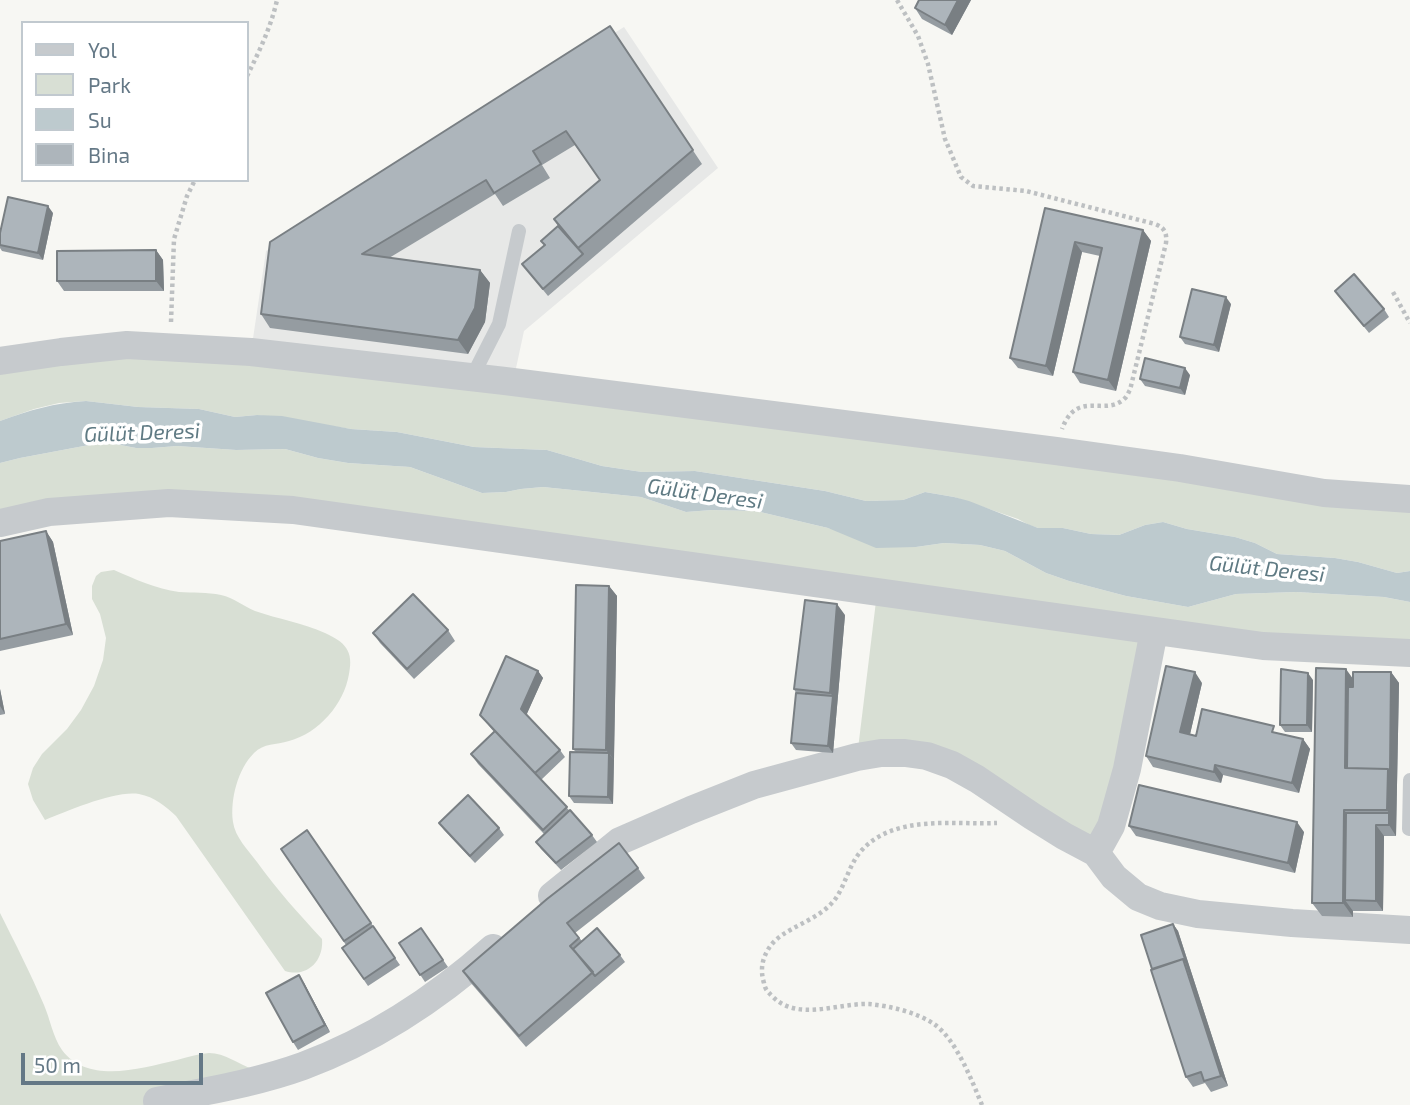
<!DOCTYPE html>
<html>
<head>
<meta charset="utf-8">
<style>
	body { margin:0 }
	#map { position:relative; width:1410px; height:1105px; overflow:hidden; background:#f7f7f3; font-family:"Exo 2",sans-serif }
	canvas { display:block }
	.legend { position:absolute; left:21px; top:21px; width:228px; height:161px; box-sizing:border-box; background:#fff; border:2px solid #c1c9cf; margin:0; padding:9px 12px; list-style:none; font-size:21px; color:#647886 }
	.legend li { display:flex; align-items:center; gap:14px; height:35px }
	.legend b { width:35px; border:2px solid #c1c9cf }
	.scale { position:absolute; left:21px; top:1053px; width:182px; height:32px; box-sizing:border-box; border:4px solid #647886; border-top:0; padding-left:9px; font-size:21px; line-height:24px; white-space:nowrap; color:#647886; -webkit-text-stroke:5px #fff; paint-order:stroke }
</style>
</head>
<body>
<div id="map">
<canvas width="1410" height="1105"></canvas>
<ul class="legend">
<li><b style="height:9px;background:#c6cacd"></b>Yol</li>
<li><b style="height:19px;background:#d8dfd4"></b>Park</li>
<li><b style="height:19px;background:#bdcace"></b>Su</li>
<li><b style="height:19px;background:#adb5bb"></b>Bina</li>
</ul>
<div class="scale">50 m</div>
</div>
<script>
const ctx = document.querySelector('canvas').getContext('2d');
ctx.lineJoin = 'round';
function fillPath(path, color) { ctx.fillStyle = color; ctx.fill(path, 'evenodd'); }
function trace(path, color, width, dash) { ctx.strokeStyle = color; ctx.lineWidth = width; ctx.lineCap = dash ? 'butt' : 'round'; ctx.setLineDash(dash || []); ctx.stroke(path); }
function write(font, color, halo, rows, align = 'center') {
  ctx.font = font + ' "Exo 2",sans-serif'; ctx.lineWidth = 7; ctx.setLineDash([]); ctx.textBaseline = 'middle'; ctx.strokeStyle = halo; ctx.fillStyle = color; for (const [text, x, y, turn = 0] of rows) {
    ctx.save(); ctx.translate(x, y); ctx.rotate((+turn || 0) * Math.PI / 180); ctx.textAlign = isNaN(turn) ? turn : align; if (halo) ctx.strokeText(text, 0, 0); ctx.fillText(text, 0, 0); ctx.restore();
  }
}
const built = new Path2D(`
	M624,27L718,168L524,331L513,382L251,352L266,251Z`);
const green = new Path2D(`
	M101,347L1410,499V571L1397,573L1358,562L1335,558L1277,554L1255,543L1235,537L1187,529L1163,522L1145,525L1119,535L1091,534L1063,528H1038L1029,525L1018,519L954,497L925,492L903,500L866,501L825,491L695,471L642,472L602,466L547,450L474,447L397,432L351,429L257,415L235,417L199,409L138,407L86,401L59,403L34,409L0,421V361Z
	M105,442L136,448H152L177,446L236,450L285,449L318,458L348,463L410,467L482,493L506,492L521,489L543,487L641,497L686,512L712,510L756,511L828,528L916,547L944,543L980,545L1005,551L1046,573L1069,581L1126,596L1188,607L1236,594L1296,592L1384,597L1410,602V653L1154,632L1096,853L977,779L857,757L877,593L293,510L0,523V463L20,458Z
	M114,570C135,579 156,589 179,592C193,593 207,592 221,595C234,598 243,606 255,611C278,619 303,623 325,633C345,642 354,651 349,674C344,704 319,733 289,741C276,745 264,743 254,753C238,769 230,799 233,822C235,837 248,850 257,862C277,890 299,914 322,939C324,961 307,978 285,971L176,816C165,806 155,797 139,794C116,790 67,811 45,820L33,800L28,784L33,768L42,754L67,729L81,710L94,686L103,660L106,638L100,614L92,599V586L96,576L101,572Z
	M0,913C15,943 31,974 44,1005C50,1019 53,1037 62,1050C88,1085 142,1068 177,1060C188,1057 198,1054 209,1053C225,1053 238,1064 253,1069L148,1105H0Z`);
const water = new Path2D(`
	M86,401L138,407L199,409L235,417L257,415L282,416L351,429L397,432L474,447L547,450L602,466L642,472L695,471L825,491L866,501L903,500L925,492L954,497L969,501L1038,528H1063L1091,534L1119,535L1145,525L1163,522L1187,529L1235,537L1255,543L1277,554L1335,558L1358,562L1397,573L1410,571V602L1384,597L1296,592L1236,594L1188,607L1126,596L1069,581L1046,573L1005,551L980,545L944,543L916,547L876,548L828,528L756,511L712,510L686,512L641,497L543,487L521,489L506,492L482,493L410,467L348,463L318,458L285,449L236,450L177,446L152,448H136L105,442L20,458L0,463V421C31,410 53,403 86,401Z`);
const path = new Path2D(`
	M897,0L918,36L928,64L945,139L961,177L973,186L1026,191L1155,224C1165,228 1167,233 1166,243L1130,390C1128,393 1127,397 1124,399C1104,417 1077,389 1062,429
	M247,76C259,52 271,27 277,0
	M1393,292L1410,323
	M171,322L174,239L187,196L195,180
	M982,1105C972,1081 956,1039 934,1024C916,1012 890,1006 869,1004C837,1003 797,1022 772,996C767,991 765,989 764,983C760,970 762,959 769,948C782,927 819,922 836,898C846,883 849,865 861,851C894,814 953,825 997,823`);
const lane = new Path2D(`
	M472,377L499,324L519,231
	M1409,829L1410,780`);
const street = new Path2D(`
	M0,361L61,352L127,345L251,352L505,381L1056,451L1180,468L1324,493L1410,499
	M0,523L49,512L169,503L293,510L1263,646L1410,653
	M1096,853L1111,826L1127,769L1154,631
	M552,896L620,841L691,810L754,785L857,757L881,753H905L927,756L952,765L977,779L1032,816L1064,836L1096,853L1114,877L1138,897L1160,906L1198,914L1292,923L1410,930
	M157,1101C206,1091 256,1083 303,1066C373,1040 437,998 493,948`);
const wall = new Path2D(`
	M971,0L952,35L922,19L915,8Z
	M610,26L702,164L548,296L522,264L544,245L541,241L558,226L554,219L600,180L575,145L542,165L550,178L503,206L495,194L389,258L480,270L490,283L485,322L468,354L270,328L261,314Z
	M1045,208L1143,230L1151,241L1116,391L1080,383L1073,372L1100,256L1082,252L1053,376L1018,368L1010,358Z
	M53,213L43,260L2,251L0,248V245Z
	M156,250L163,260L164,291H64L57,281Z
	M1335,291L1384,309L1389,317L1369,333Z
	M1231,304L1219,352L1185,344L1180,337Z
	M1190,375L1185,395L1145,386L1140,379Z
	M46,531L53,542L73,635L0,651V541Z
	M609,586L617,596L613,804L574,803L569,796L576,752L573,749Z
	M845,615L833,753L796,750L791,743L796,693L794,689Z
	M448,630L455,641L414,679L380,643L373,633Z
	M538,671L543,678L526,715L560,750L565,757L541,780L592,835L597,842L561,870L541,849L536,842L544,834L478,764L471,754L494,732L480,715Z
	M1391,672L1399,683L1396,836H1384L1383,911H1353V917L1322,916L1312,903L1353,679Z
	M1313,680L1312,732H1285L1280,725Z
	M1202,683L1190,734L1196,736L1279,733L1303,739L1310,749L1299,793L1223,775L1221,783L1153,767L1146,756Z
	M0,689L5,714L0,715Z
	M439,823L499,828L504,835L475,863L444,830Z
	M1129,826L1304,832L1295,873L1136,836Z
	M307,830L400,965L368,986L342,948L346,945L281,849Z
	M638,868L645,878L575,933L582,941L620,955L625,962L526,1047L470,982L463,971Z
	M1173,924L1178,931L1228,1086L1211,1092L1205,1083L1193,1087L1186,1077L1152,969Z
	M421,928L448,967L425,982L399,943Z
	M304,983L330,1032L298,1050L293,1042Z`);
const shadedWall = new Path2D(`
	M958,0H971L952,35L945,25Z
	M48,206L53,213L43,260L38,253Z
	M1143,230L1151,241L1116,391L1108,380Z
	M1075,242L1082,252L1053,376L1046,366Z
	M156,250L163,260L164,291L156,281Z
	M480,270L490,283L485,322L468,354L458,340Z
	M1226,297L1231,304L1219,352L1214,345Z
	M1185,368L1190,375L1185,395L1180,388Z
	M46,531L53,542L73,635L66,624Z
	M609,586L617,596L614,760L606,750Z
	M837,604L845,615L833,753L828,746L833,696L830,693Z
	M1346,669L1356,683L1355,771L1345,768Z
	M538,671L543,678L526,716L521,709Z
	M1195,672L1202,683L1188,743L1180,732Z
	M1391,672L1399,683L1396,836L1389,825V813L1387,810Z
	M1308,673L1313,680L1312,732L1307,725Z
	M0,689L5,714L0,706Z
	M1303,739L1310,749L1299,793L1292,783Z
	M609,753L614,760L613,804L608,797Z
	M1215,765L1223,775L1221,783L1214,772Z
	M1344,810L1354,823L1345,900L1353,911V917L1343,903Z
	M1297,822L1304,832L1295,873L1288,863Z
	M1376,825L1384,836L1383,911L1376,901Z
	M1173,924L1178,931L1228,1086L1221,1076Z
	M299,975L304,983L330,1032L325,1025Z`);
const building = new Path2D(`
	M919,0H958L945,25L915,8Z
	M610,26L693,150L578,248L554,219L600,180L566,131L533,151L541,164L494,193L486,180L362,254L480,270L475,308L458,340L261,314L270,242Z
	M8,197L48,206L38,253L0,245V233Z
	M1045,208L1143,230L1108,380L1073,372L1102,248L1075,242L1046,366L1010,358Z
	M558,226L583,254L543,289L522,264L545,245L541,241Z
	M156,250V281H57V251Z
	M1354,274L1384,309L1364,326L1335,291Z
	M1192,289L1226,297L1214,345L1180,337Z
	M1145,358L1185,368L1180,388L1140,379Z
	M46,531L66,624L0,639V541Z
	M576,585L609,586L606,750L573,749Z
	M413,594L448,630L407,669L373,633Z
	M805,600L837,604L830,693L794,689Z
	M506,656L538,671L521,709L560,750L535,773L480,715Z
	M1166,666L1195,672L1180,732L1196,736L1202,709L1274,726L1272,732L1303,739L1292,783L1215,765L1214,772L1146,756Z
	M1316,668L1346,669L1345,768L1388,769L1387,810H1344L1343,903H1312Z
	M1281,669L1308,673L1307,725H1280Z
	M1353,672H1391L1390,772L1388,769L1347,768L1348,687H1353Z
	M796,693L833,696L828,746L791,743Z
	M495,731L567,807L543,830L471,754Z
	M570,752L609,753L608,797L569,796Z
	M1139,785L1297,822L1288,863L1129,826Z
	M468,795L499,828L470,856L439,823Z
	M570,810L592,835L556,863L536,842Z
	M1346,813H1389V825H1376V901L1345,900Z
	M307,830L371,923L344,941L281,849Z
	M619,843L638,868L567,923L579,938L570,946L593,972L519,1036L463,971L547,899Z
	M1173,924L1186,962L1183,959L1152,969L1141,935Z
	M373,926L395,958L364,979L342,948Z
	M421,928L443,960L420,975L399,943Z
	M597,928L620,955L595,976L573,949Z
	M1183,959L1221,1076L1204,1081L1201,1072L1186,1077L1151,970Z
	M299,975L325,1025L293,1042L266,993Z`);
const waterNames = [
	["Gülüt Deresi",142,433,-2],
	["Gülüt Deresi",705,494,8],
	["Gülüt Deresi",1267,569,6]
];
fillPath(built, '#e7e8e7');
fillPath(green, '#d8dfd4');
fillPath(water, '#bdcace');
trace(path, '#bdc0c2', 4.5, [3.5, 3.5]);
trace(lane, '#c6cacd', 14);
trace(street, '#c6cacd', 28);
fillPath(wall, '#959ca1');
fillPath(shadedWall, '#797f83');
fillPath(building, '#adb5bb');
trace(building, '#797f83', 2);
write('italic 21px', '#5f7a83', '#fff', waterNames);
</script>
</body>
</html>
